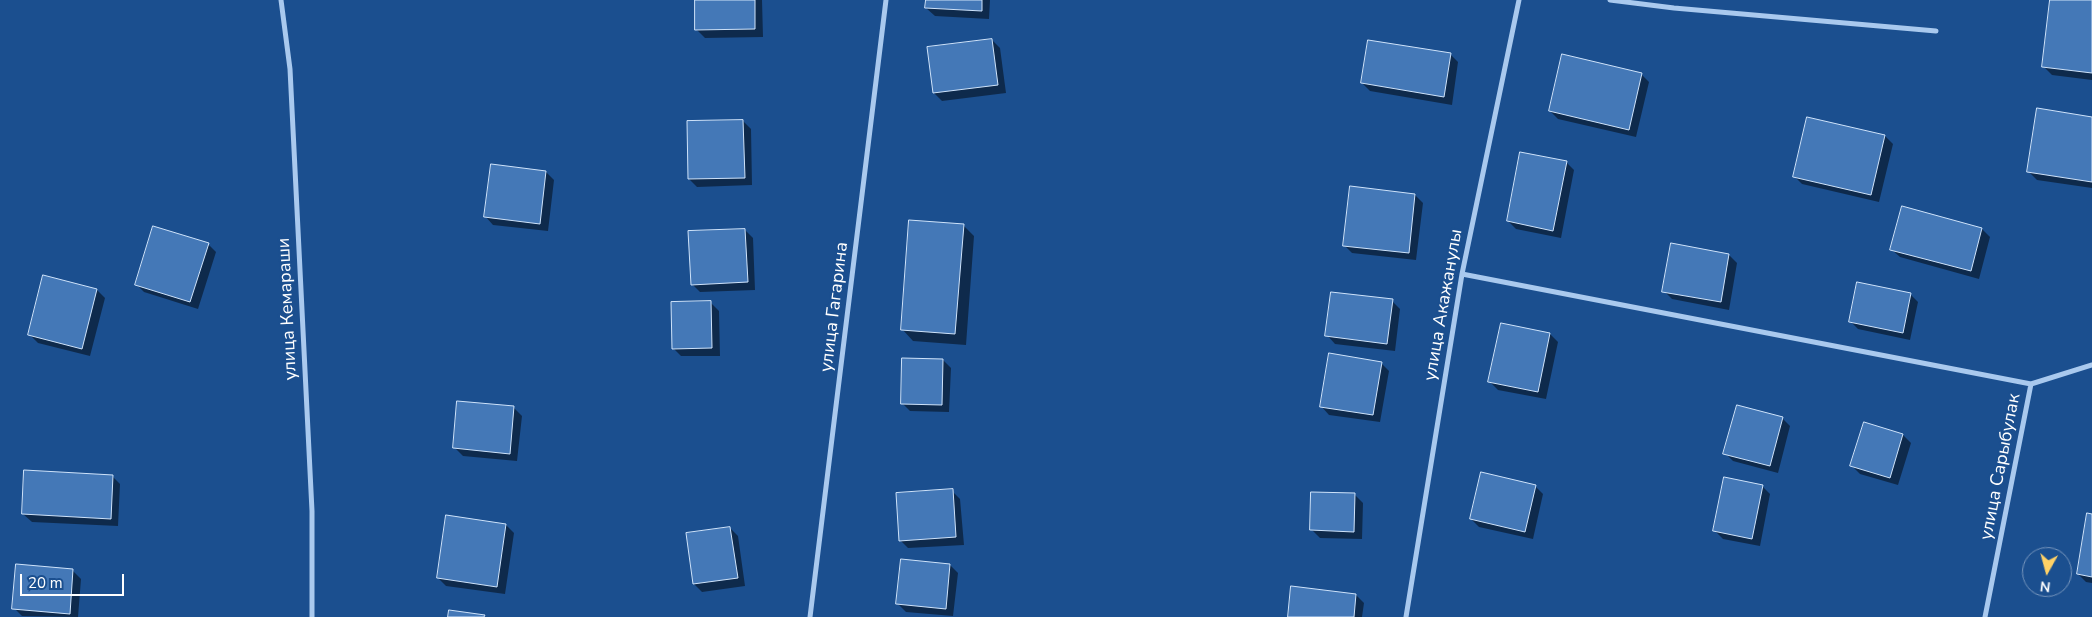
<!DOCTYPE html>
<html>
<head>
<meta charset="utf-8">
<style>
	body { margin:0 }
	#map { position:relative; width:2092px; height:617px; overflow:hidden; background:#1b4f8f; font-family:"Nunito Sans",sans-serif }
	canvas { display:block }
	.north { position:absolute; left:2022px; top:547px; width:50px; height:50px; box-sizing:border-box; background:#1b4f8f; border:1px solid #7695bc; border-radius:50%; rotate:187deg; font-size:14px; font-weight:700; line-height:20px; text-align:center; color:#fff }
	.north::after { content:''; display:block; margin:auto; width:18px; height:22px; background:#ffd166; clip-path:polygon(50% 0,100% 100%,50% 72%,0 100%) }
	.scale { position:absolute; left:20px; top:574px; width:104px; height:22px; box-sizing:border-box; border:2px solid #fff; border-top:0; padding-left:6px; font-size:15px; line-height:18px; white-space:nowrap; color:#fff; -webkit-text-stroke:4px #1b4f8f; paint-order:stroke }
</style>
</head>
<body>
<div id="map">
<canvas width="2092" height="617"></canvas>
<div class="north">N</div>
<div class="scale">20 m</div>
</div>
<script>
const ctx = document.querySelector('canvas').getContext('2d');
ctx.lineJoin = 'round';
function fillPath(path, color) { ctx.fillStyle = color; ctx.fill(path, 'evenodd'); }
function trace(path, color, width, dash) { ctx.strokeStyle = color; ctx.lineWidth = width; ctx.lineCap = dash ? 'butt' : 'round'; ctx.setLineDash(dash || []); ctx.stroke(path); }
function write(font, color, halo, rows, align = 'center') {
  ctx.font = font + ' "Nunito Sans",sans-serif'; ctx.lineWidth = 4.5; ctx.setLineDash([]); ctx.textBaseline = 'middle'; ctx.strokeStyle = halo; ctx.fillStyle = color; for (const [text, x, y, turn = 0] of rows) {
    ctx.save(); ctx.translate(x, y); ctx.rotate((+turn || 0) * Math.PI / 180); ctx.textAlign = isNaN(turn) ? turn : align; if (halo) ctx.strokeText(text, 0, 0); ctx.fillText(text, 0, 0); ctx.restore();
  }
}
const shadow = new Path2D(`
	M696,0H762L763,37L705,38L697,30Z
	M927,0H990L989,19L935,16L926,8Z
	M2052,0L2092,2V80L2052,75L2044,67Z
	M992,40L1000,48L1006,93L942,101L934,93Z
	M1450,54L1458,62L1452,105L1370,91L1362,83Z
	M1641,74L1649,82L1636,137L1558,119L1550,111Z
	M2092,118V188L2037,180L2029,172Z
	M743,121L751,129L752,185L697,187L689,179Z
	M1885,136L1893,144L1879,202L1802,184L1794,176Z
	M1566,162L1574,170L1561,238L1516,229L1508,221Z
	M546,172L554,180L548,231L493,225L485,216Z
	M1415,195L1423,203L1416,260L1352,253L1344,245Z
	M963,225L974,236L966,345L913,341L902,329Z
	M1982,229L1990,237L1979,279L1900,257L1891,249Z
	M745,230L753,238L755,290L700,292L692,284Z
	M208,244L216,252L198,309L144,292L136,284Z
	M1729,255L1737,263L1729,310L1672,299L1664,291Z
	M97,290L105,298L90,356L38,343L30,335Z
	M1910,294L1918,302L1910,340L1858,329L1850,321Z
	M1392,301L1400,309L1395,351L1335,344L1327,335Z
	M711,303L719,311L720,356H681L673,348Z
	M1550,334L1558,342L1546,399L1498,390L1490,382Z
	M943,360L951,368L949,412L910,411L902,403Z
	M1381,363L1389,371L1380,422L1329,415L1321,406Z
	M514,408L522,416L517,461L463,456L455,448Z
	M1782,418L1790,426L1778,473L1733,461L1725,453Z
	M1864,424L1903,435L1911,443L1898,485L1860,474L1852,466Z
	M112,476L120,484L118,526L32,522L23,514Z
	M1535,486L1543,494L1533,539L1479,527L1471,519Z
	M1762,486L1770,494L1760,546L1723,539L1715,531Z
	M952,491L960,499L964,545L908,548L900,540Z
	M1355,495L1363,503L1362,539L1320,538L1312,530Z
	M2092,515V583L2086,582L2078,574Z
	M506,525L514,533L505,594L446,586L438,578Z
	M730,528L738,536L745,586L702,592L694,584Z
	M950,565L958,573L953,616L906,612L898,604Z
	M73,571L81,579L78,617L22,616L14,608Z
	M1356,595L1364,603L1362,617H1289Z`);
const building = new Path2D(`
	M695,0H755V29L695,30Z
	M926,0H982V11L925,8Z
	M2050,0H2092V73L2042,67Z
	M992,39L998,85L933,93L927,47Z
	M1368,40L1451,53L1444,97L1361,83Z
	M1562,54L1642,73L1629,130L1549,111Z
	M2037,108L2092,117V182L2027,172Z
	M1807,117L1885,135L1871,195L1793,177Z
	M743,120L745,178L688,179L687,121Z
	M1520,152L1567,161L1553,231L1507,221Z
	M491,164L546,171L540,224L484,217Z
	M1350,186L1415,194L1409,253L1343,246Z
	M1902,206L1982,228L1971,271L1890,250Z
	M909,220L964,224L955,334L901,330Z
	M153,226L209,243L190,302L135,285Z
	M745,229L748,282L691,285L688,231Z
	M1671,243L1729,254L1721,302L1662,292Z
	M43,275L97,289L82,349L28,335Z
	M1857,282L1911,293L1903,333L1849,322Z
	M1331,292L1393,299L1387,344L1325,336Z
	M711,301L712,348L672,349L671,302Z
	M1501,323L1550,333L1538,392L1488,382Z
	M1329,353L1382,362L1373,415L1320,407Z
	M902,358L943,359L942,405L901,404Z
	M457,401L514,406L510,454L453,448Z
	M1737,405L1783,417L1770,466L1723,454Z
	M1864,422L1903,434L1890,478L1850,466Z
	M24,470L113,475L111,519L22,514Z
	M1481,472L1536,485L1525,532L1470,519Z
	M1724,477L1763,485L1752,539L1713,531Z
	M953,489L956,537L899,541L896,493Z
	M1311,492L1355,493L1354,532L1310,530Z
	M2087,513L2092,514V577L2077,574Z
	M446,515L506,524L497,587L437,578Z
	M730,527L738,578L693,584L686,533Z
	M901,559L950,564L946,609L896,604Z
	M16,564L73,569L70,614L12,609Z
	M1291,586L1356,594L1354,617H1288Z
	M449,610L485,615L484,617H448Z`);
const minor = new Path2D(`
	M281,0L290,69L312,511V617
	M1610,0L1674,8L1936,31
	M1462,274L2031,384
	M810,617L886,0
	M1406,617L1462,274L1519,0
	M1985,617L2031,384L2092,365`);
const streetNames = [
	["улица Акажанулы",1444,305,-80],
	["улица Гагарина",835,307,-83],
	["улица Кемараши",288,309,-93],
	["улица Сарыбулак",2001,467,-79]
];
fillPath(shadow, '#0007');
fillPath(building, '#4478b7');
trace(building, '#cfe3fa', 1);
trace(minor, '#a9c9ee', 5);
write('18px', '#fff', '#1b4f8f', streetNames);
</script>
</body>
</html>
